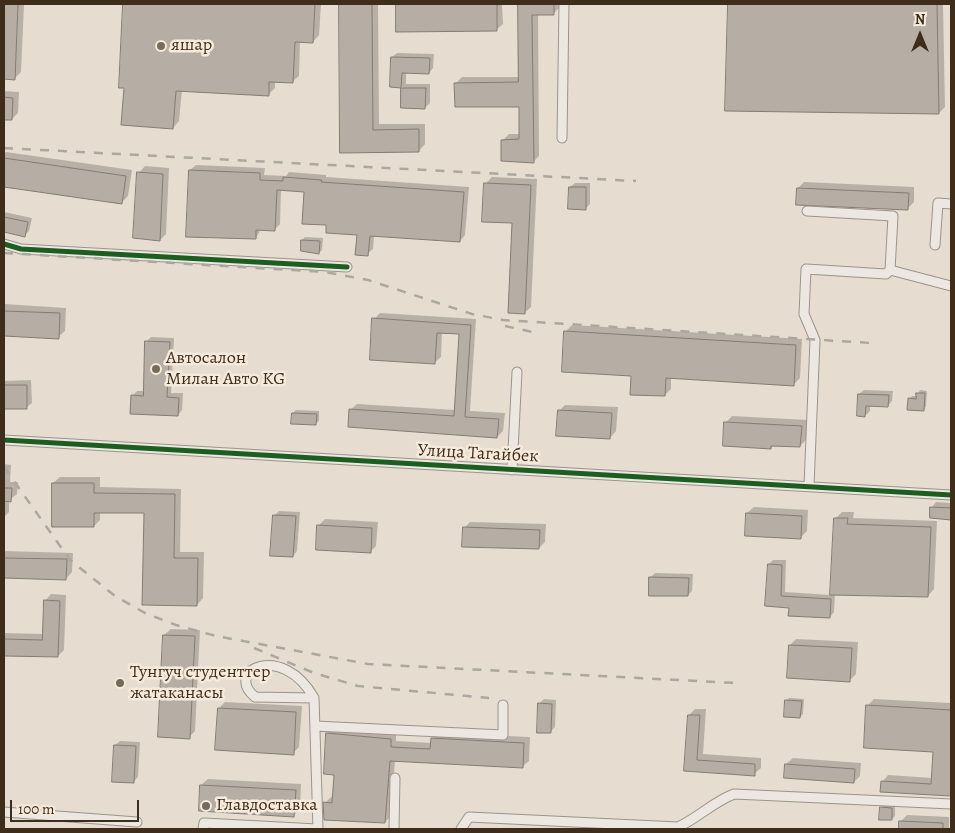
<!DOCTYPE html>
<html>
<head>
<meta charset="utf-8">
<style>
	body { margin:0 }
	#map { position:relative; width:955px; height:833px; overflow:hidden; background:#e6ddd0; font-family:Alegreya,serif }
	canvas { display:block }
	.frame { position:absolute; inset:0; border:5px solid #3f2d1b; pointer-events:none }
	.north { position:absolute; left:895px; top:10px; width:50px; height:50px; -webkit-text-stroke:4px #f5eadb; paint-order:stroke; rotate:0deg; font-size:14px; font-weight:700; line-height:20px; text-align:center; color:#3f2d1b }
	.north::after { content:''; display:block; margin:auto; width:18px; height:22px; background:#3f2d1b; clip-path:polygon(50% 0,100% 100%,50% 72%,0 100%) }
	.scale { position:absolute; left:10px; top:800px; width:129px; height:22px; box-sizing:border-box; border:2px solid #3f2d1b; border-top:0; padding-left:6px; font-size:15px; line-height:18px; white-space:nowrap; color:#3f2d1b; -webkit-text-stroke:4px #f5eadb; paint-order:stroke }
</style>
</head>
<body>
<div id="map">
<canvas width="955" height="833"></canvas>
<div class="frame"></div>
<div class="north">N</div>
<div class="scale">100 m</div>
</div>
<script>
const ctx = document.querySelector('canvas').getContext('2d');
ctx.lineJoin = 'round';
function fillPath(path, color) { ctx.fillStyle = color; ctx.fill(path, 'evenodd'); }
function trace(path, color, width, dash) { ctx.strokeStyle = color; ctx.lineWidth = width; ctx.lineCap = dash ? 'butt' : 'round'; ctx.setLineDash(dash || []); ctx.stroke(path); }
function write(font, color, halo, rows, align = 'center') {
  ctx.font = font + ' Alegreya,serif'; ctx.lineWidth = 5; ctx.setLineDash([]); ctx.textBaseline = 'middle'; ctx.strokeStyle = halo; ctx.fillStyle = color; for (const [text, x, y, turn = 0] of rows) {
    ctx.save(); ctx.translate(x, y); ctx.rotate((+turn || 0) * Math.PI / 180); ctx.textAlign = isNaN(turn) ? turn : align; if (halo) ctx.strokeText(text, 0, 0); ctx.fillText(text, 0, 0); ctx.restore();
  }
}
const shadow = new Path2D(`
	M4,4H24L21,72L15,78H4Z
	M124,4H321L319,35L313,42L300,41L299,76L292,82L275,81V88L268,95L182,90L179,121L173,128L125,87L121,86Z
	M341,4H378L379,124H425V144L419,151H341Z
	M397,4H502L503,24L496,30L397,31Z
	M519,4H560V7L554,13H538L539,156L533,162L503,140L509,134H520V105L456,83L462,77H520Z
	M729,4H943L945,107L939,113L726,110Z
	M397,53L434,54L433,68L429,73L406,72V84H430V103L425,108L402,107L403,87L391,86L392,57Z
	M4,91L19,92L18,113L12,119H4Z
	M6,152L132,170L128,196L121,203L4,186V154Z
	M196,165L265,168L264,175L286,176L289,172L326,175V177L469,187L465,235L460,241L374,235L373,249L367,254L358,234L327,224L306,191L281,189L280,224L274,230L261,229L256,238L190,170Z
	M145,166L169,168L166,234L160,240L139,173Z
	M492,177L537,179L531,307L524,313L513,222L486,183Z
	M804,182L914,187V202L907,209L798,188Z
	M575,183H590V204L585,209L570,187Z
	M4,212L32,218L29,231L25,235L4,231Z
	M305,237L323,238L322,250L319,253L302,240Z
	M4,304L66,308L65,331L58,337L4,335Z
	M380,313L476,319L470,411L505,413L503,431L497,437L350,410L357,404L455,410L460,333L442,332L441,357L434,363L374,319Z
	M572,325L802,339L800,378L793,385L671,377V389L665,395L565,332Z
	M151,337L174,338L171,393H183L182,410L178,415L132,396L137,391H144L147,341Z
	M31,380L32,403L27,407L4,408V381Z
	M864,390L893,391L892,401L888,406L870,405V411L865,416L859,394Z
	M920,390L927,391L926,407L923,409L909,399L912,396H917Z
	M565,405L618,407L616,431L610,438L559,411Z
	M296,410L319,411V421L316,423L293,413Z
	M732,416L808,420L806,440L800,446L774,445L771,448L726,422Z
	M4,464L11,465L10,482H18L17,494L9,500V512L4,517Z
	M60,477H100V487L181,489L180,552H204L203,598L197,605L145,512H100V520L94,526L53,483Z
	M936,502L951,503V518L932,517V507Z
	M754,507L808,510L807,531L800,538L747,513Z
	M279,511L300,512L297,551L293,556L274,516Z
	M842,512H854L853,518L937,521L934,589L928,596L835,594L834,612L830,617L790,606L767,605L769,564L773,560H786L785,592L831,595L836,518Z
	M325,519L378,522L376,546L370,552L318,526Z
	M470,522L546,524L545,542L539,548L464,528Z
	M4,551L73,553L72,572L66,579L4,577Z
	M655,573L693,574L692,591L688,595L650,578Z
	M51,594L66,595L64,650L58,656L4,654V633L44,634L45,601Z
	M171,629L200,630L195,731L189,737L164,635Z
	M796,639L858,642L856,674L850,680L790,645Z
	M789,698L804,699L803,714L800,717L786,701Z
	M544,699L556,700L555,727L550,732L539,704Z
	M874,699L951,703V795L882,791V782L888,775L933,778L934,751L868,705Z
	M225,702L302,706L299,747L293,753L219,708Z
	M695,709H706L703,754L761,758V768L754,774L685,770L689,715Z
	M333,727L396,733V741L432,743V739L438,733L530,737L529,761L523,766L395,760L391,816L385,822L325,803L331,797H334L335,774L327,733Z
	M120,741L140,742L138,777L133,782L115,745Z
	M793,758L861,763L860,776L854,782L786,764Z
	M208,779L301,784L300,809L294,815L201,785Z
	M884,805L895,806V816L892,819L881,808Z
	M907,815L949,817V829H900L901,821Z`);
const building = new Path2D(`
	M4,4H18L15,80L4,79Z
	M123,4H315L313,43L295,42L293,83L269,82V96L176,91L173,129L121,125L124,88H119Z
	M339,4H372L373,130L419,129V152L340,153Z
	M396,4H497V31L396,32Z
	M518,4H554V15H532L534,163L501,161V140L519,139V107H455L454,83L518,82Z
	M728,4H937L939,114L725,111Z
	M391,57L430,58L429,74L402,73L401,88L390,87Z
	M401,88H426L425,109L401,108Z
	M4,97L13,98L12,120H4Z
	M4,158L126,176L122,204L4,187Z
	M189,170L260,173V180L283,181V177L322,180L321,182L464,192L460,242L370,236L368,256L355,255L357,235L326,233V225L302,224L304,192L277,190L275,231L256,230V239L186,237Z
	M137,172L163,174L160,241L133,238Z
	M484,183L531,185L525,314L508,313L512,223L482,222Z
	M569,187H586V210L568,209Z
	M797,188L909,193L908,210L796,205Z
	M4,217L28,222L25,237L4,232Z
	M301,240L320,241L319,254L301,251Z
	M4,311L60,313L59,339L4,336Z
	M372,318L471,325L465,417L499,419L497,438L348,427L349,409L454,416L459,334L437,333L435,364L370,360Z
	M564,331L796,345L794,386L666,378L665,396L630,395L631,376L562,372Z
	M145,341L170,342L167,397L179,398L178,416L130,414L131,395L143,396Z
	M4,385H27V409H4Z
	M916,393H925L924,411L907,410L908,398L916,399Z
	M858,394L889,395L888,407L866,406L865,417L857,416Z
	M558,410L612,413L610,439L556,436Z
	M292,413L317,414L316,425L291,424Z
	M724,422L802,426L800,447L771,446V449L723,446Z
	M52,483H94V493L175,494L174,558H198L197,606L142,605L144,513H94V527H52Z
	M4,488H12L11,502L4,501Z
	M930,507L951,508V520L930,518Z
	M746,513L802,516L801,539L745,536Z
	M273,515L296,516L293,557L270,556Z
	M834,518H848L847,524L931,527L928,597L830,595Z
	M317,525L372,528L371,553L316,550Z
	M463,527L540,530L539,549L462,547Z
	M4,558L67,559L66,580L4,578Z
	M768,564L782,565L781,596L831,599L830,618L788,616L789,608L765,606Z
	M649,577L689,578L688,596H649Z
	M44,600L60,601L58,657L4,656V639L42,640Z
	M163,635L195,636L190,739L158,737Z
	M789,645L852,648L850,682L787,678Z
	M785,700L802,701L800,718L784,717Z
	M538,703L552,704L551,733H537Z
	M866,705L951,710V796L880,792L881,781L931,784L933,752L864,748Z
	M218,708L296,712L294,755L215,750Z
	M688,715H700L697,760L755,764V776L684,771Z
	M326,733L391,739V747L430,749L431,738L524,743L523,768L390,761L385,823L324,820L323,802L332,803L334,775L324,774Z
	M114,745L136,746L134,783L112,782Z
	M785,764L855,769L854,783L784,778Z
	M200,785L296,790L294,817L199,811Z
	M880,807L892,808V820H879Z
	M899,821L943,823V829H899Z`);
const minor = new Path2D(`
	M562,138L564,4
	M807,211L893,216L890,270L886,274L806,269L804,314L815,340L809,486
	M4,244L21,249L347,267
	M935,245L938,203L951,204
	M890,270L951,286
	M4,440L951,495
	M512,470L517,372
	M314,698L255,697C223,670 283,642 314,698L318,829
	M315,726L503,735V705
	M4,812L137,822
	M203,829L204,823L317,829
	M394,829L395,778
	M461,829L469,817L678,827C698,818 713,802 734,794L951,804`);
const rail = new Path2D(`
	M4,148L636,181
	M4,253L325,272L368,280L472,314L503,320L871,343
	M505,326L533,332
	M4,467L70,560L115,596L145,613L176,625L216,636L368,664L736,683
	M254,648L314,673L358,686L489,698`);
const cycleway = new Path2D(`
	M4,244L21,249L347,267
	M4,440L951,495`);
const markers = [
	[161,46,5,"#796b5a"],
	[156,369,5,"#796b5a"],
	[120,683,5,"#796b5a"],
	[206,806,5,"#796b5a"]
];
const poiNames = [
	["яшар",171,46],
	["Автосалон",166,359],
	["Милан Авто KG",166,380],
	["Тунгуч студенттер",130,673],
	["жатаканасы",130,694],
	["Главдоставка",216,806]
];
const streetNames = [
	["Улица Тагайбек",478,454,3]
];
fillPath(shadow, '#0003');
fillPath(building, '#b6aea5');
trace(building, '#847c73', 1);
trace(minor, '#9c948b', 11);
trace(minor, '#ece7e0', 9);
trace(rail, '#aca7a0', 2.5, [9, 9]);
trace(cycleway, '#1b5e20', 5);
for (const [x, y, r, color] of markers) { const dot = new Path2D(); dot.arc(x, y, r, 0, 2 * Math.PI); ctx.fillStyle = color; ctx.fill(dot); trace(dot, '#f5eadb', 2); }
write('18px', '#3f2d1b', '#f5eadb', poiNames, 'left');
write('18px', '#3f2d1b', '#f5eadb', streetNames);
</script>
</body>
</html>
